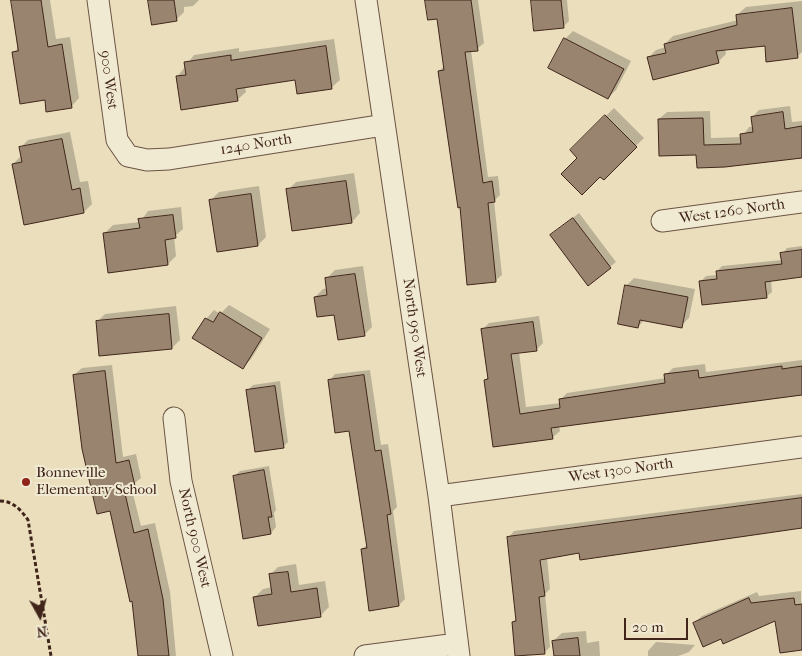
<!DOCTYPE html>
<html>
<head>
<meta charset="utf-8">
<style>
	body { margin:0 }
	#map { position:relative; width:802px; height:656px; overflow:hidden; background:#eadebc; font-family:"IM FELL French Canon",serif }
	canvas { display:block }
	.north { position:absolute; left:15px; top:591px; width:50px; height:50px; -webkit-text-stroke:4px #f1ead3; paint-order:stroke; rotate:173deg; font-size:14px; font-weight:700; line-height:20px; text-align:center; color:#41251b }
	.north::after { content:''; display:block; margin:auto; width:18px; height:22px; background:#41251b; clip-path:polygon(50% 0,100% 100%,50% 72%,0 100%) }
	.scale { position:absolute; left:624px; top:618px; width:64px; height:22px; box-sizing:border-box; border:2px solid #41251b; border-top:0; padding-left:6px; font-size:15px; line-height:18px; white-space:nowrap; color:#41251b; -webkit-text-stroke:4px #f1ead3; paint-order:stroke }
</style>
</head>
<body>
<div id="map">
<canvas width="802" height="656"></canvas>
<div class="north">N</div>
<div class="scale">20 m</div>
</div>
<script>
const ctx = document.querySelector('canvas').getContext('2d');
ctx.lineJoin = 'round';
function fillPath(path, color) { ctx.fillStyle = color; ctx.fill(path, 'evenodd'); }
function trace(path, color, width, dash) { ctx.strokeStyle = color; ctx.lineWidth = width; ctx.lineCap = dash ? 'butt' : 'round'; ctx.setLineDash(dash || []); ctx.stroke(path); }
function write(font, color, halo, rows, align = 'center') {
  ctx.font = font + ' "IM FELL French Canon",serif'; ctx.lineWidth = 4; ctx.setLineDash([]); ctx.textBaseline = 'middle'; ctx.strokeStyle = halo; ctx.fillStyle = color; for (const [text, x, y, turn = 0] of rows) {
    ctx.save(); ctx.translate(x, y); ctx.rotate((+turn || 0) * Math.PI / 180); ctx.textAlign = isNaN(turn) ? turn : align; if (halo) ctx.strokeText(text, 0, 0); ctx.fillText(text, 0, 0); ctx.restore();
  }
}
const shadow = new Path2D(`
	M12,0H50L56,39L70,37L79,98L71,107L46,99L14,52L19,47Z
	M149,0H199L193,6L184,7V12L176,20Z
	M427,0H478L484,43L477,49L471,50L488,177L498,176L500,195L494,201L502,275L495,281L461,206L439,71L445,65L439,18Z
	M532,0H567L569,21L563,27Z
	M802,1V52L797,57L766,44L725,49L726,54L718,62L648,58L656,50L666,47L665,44L673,36L738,20L737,15L746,7Z
	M573,31L631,61L616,90L608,98L565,39Z
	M334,39L340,80L331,88L296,79L245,86L246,92L237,100L177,77L194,55L239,48V52Z
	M790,106L792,122L802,121V156L697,154L659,119L667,112L710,111L711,138L742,137L749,127H753L752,117L759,110Z
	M614,108L644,138L603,178L571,150Z
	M70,132L80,182L88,181L92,204L84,212L13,164L22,155L20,148L28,140Z
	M354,173L360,213L352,222L288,190L296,182Z
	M259,186L266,237L258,245L218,251L211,200L219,192Z
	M181,207L183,229L174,237L176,256L168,264L105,233L113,225L140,222L148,211Z
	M579,213L616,262L588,284L557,230Z
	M802,246V276L771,280L772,292L766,297L701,281L706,276L717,275V271L722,266L782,260V254L787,248Z
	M363,266L372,327L364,335L315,297L323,289L328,288L326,279L335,270Z
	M634,278L695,289L689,318L681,326L645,319L638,327L626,286Z
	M229,305L270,329L251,359L243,367L206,319L214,310L220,314Z
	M176,306L180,340L172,348L97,322L105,314Z
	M539,316L543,343L536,350L519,352L526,407L561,403L560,400L567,393L666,378V375L673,368L705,364L706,372L802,360V395L559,426L560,431L552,438L494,446L485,380L489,376L482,330L489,323Z
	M112,365L123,457L136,454L141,478L131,486L141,526L155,523L170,592L176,656H139L133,600L74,375L82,368Z
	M370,370L381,445L388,444L397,507L393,511L405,599L399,605L362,549L368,544L350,430L329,381L335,374Z
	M280,381L288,442L283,447L248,390L253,385Z
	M269,466L276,510L274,513L276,527L271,533L234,476L240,471Z
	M802,494V527L547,557L550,589L545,594L550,647L544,653L516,656L513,622L517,618L508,538L514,531Z
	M296,564L299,585L325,581L329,607L321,615L255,597L263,589L272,587L270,575L278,567Z
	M801,591L802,649L776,619L721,638L694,623L702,616L757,592L759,596Z
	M586,631L587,643L599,641L600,656H555L553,641L562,633Z
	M656,642L695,645L689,652L678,656H648V651Z`);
const building = new Path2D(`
	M11,0H41L48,47L62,44L72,108L46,112L45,100L20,104L12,52L18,51Z
	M148,0H174L177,21L152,25Z
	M425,0H471L478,51L465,52L483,183L492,181L495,202L488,203L496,282L467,285L460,207L458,208L438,71L444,70L437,19L428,20Z
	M531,0H561L564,28L534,31Z
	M792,8L798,58L766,62L765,46L716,51L719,63L653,80L647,57L666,53L664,44L737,25L736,15Z
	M564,38L624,69L608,99L548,68Z
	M326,46L332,89L297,94L295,80L236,89L238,101L181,110L176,76L186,75L184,62L231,55V60Z
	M783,112L785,129L802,126V158L725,167L697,168L696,155L659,156L658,119L703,118L704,145L741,144L740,134L753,132L751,117Z
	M605,115L637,147L604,180L600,177L582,195L561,174L577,158L570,150Z
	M62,139L72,190L80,188L84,213L24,225L12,164L22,162L19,147Z
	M346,181L352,223L292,231L286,189Z
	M251,194L258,246L217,252L209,200Z
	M173,215L176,238L165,240L168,265L108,273L103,233L140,228L138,219Z
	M573,218L611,268L588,286L550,235Z
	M802,250V277L765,282L767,298L702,305L699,281L717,279L716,271L782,264L780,253Z
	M355,274L365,336L338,340L334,315L317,317L314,297L327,295L325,278Z
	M625,285L688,297L682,328L640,320L638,328L618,324Z
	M220,312L262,338L243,369L192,338L205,318L213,322Z
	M169,314L172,349L99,356L96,321Z
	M533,322L537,351L511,354L520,414L560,408L559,399L665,383L664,374L698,370L699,378L782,366V369L802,366V395L551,428L553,439L493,447L484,380L488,379L481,329Z
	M105,371L116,463L129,460L135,486L124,489L134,533L148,529L163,599L169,656H138L132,601L130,602L110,511L97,514L82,449L73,375Z
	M364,375L375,451L381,450L391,514L387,515L399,606L369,611L361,549L367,548L349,431L335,433L328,380Z
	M275,386L284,448L255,452L246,390Z
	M264,470L272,517H268L271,534L243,539L233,476Z
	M802,498V528L580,560L579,553L540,560L545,596L539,597L545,654L515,656L512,622L516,621L507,537Z
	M288,572L291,592L317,588L321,617L258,626L253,597L272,594L269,574Z
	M749,598L751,603L794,598L795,605L802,604V650L780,653L775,621L723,644L721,639L703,647L693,623Z
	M578,638L580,656H554L552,641Z`);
const path = new Path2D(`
	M0,501C13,501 21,510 28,520L51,656`);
const minor = new Path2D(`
	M98,0L117,140L128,156L147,160L169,159L384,125
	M366,0L439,496L459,656
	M662,221L802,202
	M174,418L181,481L222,656
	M439,496L802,447
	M365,656L457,644`);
const markers = [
	[26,482,5,"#8f2418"]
];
const streetNames = [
	["900 West",108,80,82],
	["1240 North",256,145,-9],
	["West 1260 North",732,212,-8],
	["North 950 West",414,328,82],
	["West 1300 North",621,471,-8],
	["North 900 West",194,538,77]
];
const poiNames = [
	["Bonneville",36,473],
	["Elementary School",36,490]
];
fillPath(shadow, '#0003');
fillPath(building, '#99856f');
trace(building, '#41251b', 1);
trace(minor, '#6b5343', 23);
trace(path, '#41251b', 3, [4, 2.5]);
trace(minor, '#f1ead3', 21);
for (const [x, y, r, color] of markers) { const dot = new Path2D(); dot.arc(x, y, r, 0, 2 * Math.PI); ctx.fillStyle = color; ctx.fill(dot); trace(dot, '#f1ead3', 2); }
write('15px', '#41251b', '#f1ead3', streetNames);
write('15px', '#41251b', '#f1ead3', poiNames, 'left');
</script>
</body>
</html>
